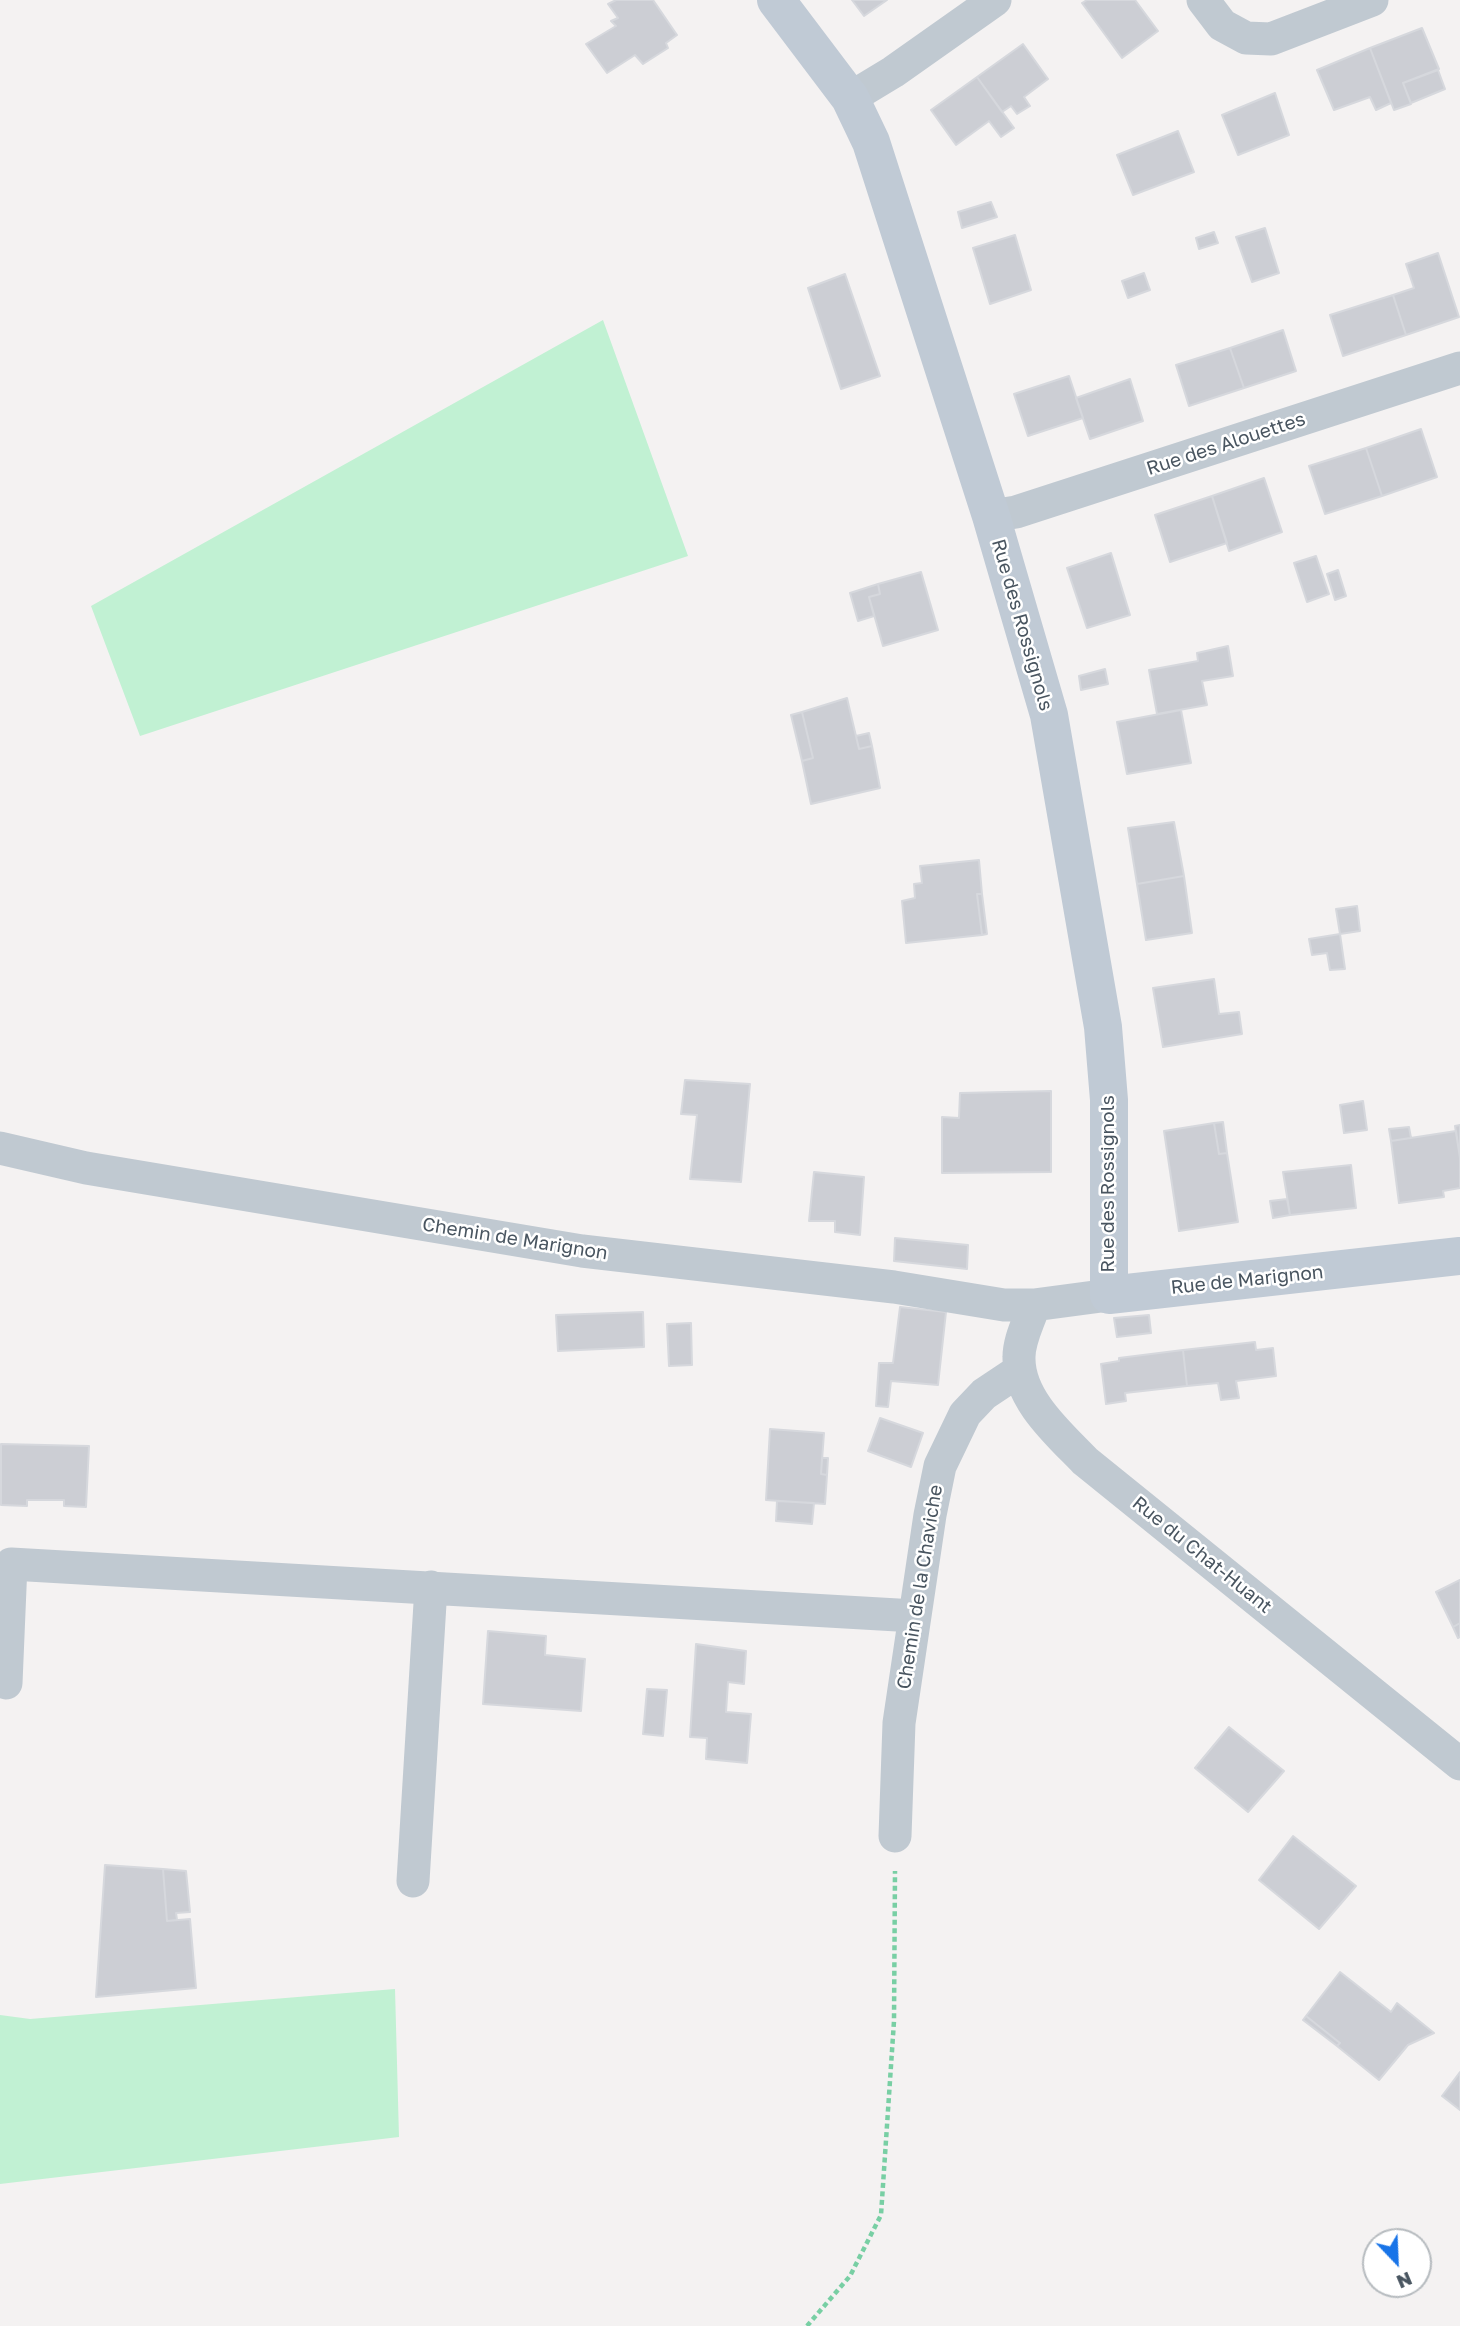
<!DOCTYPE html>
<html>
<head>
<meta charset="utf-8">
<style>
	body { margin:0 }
	#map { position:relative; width:1460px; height:2326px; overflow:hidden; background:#f4f2f2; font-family:"Golos Text",sans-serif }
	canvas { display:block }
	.north { position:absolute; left:1362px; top:2228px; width:70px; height:70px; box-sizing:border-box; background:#fff; border:2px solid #b6bbbf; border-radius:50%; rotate:157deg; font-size:19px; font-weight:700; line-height:28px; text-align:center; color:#495560 }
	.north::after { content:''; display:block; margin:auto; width:24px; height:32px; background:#1874e8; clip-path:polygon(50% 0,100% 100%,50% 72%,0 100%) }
</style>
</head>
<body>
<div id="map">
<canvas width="1460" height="2326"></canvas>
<div class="north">N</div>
</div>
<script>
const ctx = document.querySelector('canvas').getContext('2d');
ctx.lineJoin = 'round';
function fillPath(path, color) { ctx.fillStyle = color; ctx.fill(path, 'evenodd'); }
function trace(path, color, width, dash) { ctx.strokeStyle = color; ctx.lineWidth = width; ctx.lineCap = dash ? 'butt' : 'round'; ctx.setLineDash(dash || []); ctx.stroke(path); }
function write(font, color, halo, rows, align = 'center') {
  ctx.font = font + ' "Golos Text",sans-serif'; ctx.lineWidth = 5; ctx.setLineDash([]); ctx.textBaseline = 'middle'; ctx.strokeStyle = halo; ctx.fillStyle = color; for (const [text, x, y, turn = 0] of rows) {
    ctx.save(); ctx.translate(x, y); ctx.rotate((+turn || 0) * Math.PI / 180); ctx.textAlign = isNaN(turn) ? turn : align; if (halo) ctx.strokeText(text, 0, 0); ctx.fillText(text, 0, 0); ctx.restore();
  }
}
const green = new Path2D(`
	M603,320L688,556L140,736L91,606Z
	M395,1989L399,2137L0,2184V2015L30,2019Z`);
const building = new Path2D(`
	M616,0H653L677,35L666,43L668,48L643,64L635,55L607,73L586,44L616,26L611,21L618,18L608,4Z
	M852,0H887L864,16Z
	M1087,0H1135L1158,31L1122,58L1082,3Z
	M1422,28L1439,69L1403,83L1411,104L1394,110L1370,48Z
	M1023,44L1048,79L1024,97L1030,106L1017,114L1011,106L1002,112L977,77Z
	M1370,48L1391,103L1376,110L1370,97L1334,110L1317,70Z
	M1438,70L1445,89L1411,103L1403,83Z
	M977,77L1014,128L1001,137L989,121L956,145L931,110Z
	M1275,93L1289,135L1238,155L1222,115Z
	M1178,131L1194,172L1133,195L1117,155Z
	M991,202L997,217L962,228L958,212Z
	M1265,228L1279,273L1252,282L1236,237Z
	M1214,232L1218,243L1199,249L1196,238Z
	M1015,235L1031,290L990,304L973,248Z
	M1438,253L1459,317L1406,335L1393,295L1414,288L1406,264Z
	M1144,273L1150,290L1128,298L1122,281Z
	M845,274L880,376L841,389L808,288Z
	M1393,295L1406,335L1343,356L1330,315Z
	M1283,330L1296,371L1244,388L1230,348Z
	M1230,348L1244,388L1189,406L1176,365Z
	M1069,376L1083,418L1028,436L1014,394Z
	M1130,379L1143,421L1090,439L1076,398Z
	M1421,429L1437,477L1382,496L1366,448Z
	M1366,448L1382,496L1325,514L1309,466Z
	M1264,478L1282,532L1229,551L1212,496Z
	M1212,496L1227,543L1170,562L1155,515Z
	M1111,553L1130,615L1087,628L1067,568Z
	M1316,556L1329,594L1307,602L1294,563Z
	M1338,570L1346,596L1335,600L1327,574Z
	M921,572L938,630L883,646L869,597L880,594L878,584Z
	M878,584L880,594L869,597L874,616L858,621L850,593Z
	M1228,646L1233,676L1202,681L1207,705L1157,714L1149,670L1198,661L1197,653Z
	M1105,669L1108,684L1081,690L1079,676Z
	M847,698L859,749L872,746L880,788L811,804L802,761L813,758L802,712Z
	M1181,710L1191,763L1127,774L1117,722Z
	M802,712L813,758L802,761L791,715Z
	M869,733L872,746L859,749L856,736Z
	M1174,822L1184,876L1137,884L1128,828Z
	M979,860L982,894H977L982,935L906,943L902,901L915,898L914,884L922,883L920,866Z
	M1184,876L1192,933L1146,940L1137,884Z
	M977,894H982L987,934L982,935Z
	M1357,906L1360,931L1340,934L1336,909Z
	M1340,934L1345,969L1330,970L1327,953L1312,955L1309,939Z
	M1214,979L1219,1014L1239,1012L1242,1034L1163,1047L1153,988Z
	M685,1080L750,1084L741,1182L690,1179L697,1115L681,1114Z
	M1051,1091V1172L942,1173V1117L959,1118L960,1093Z
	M1363,1101L1367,1130L1344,1133L1340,1105Z
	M1223,1122L1227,1153L1219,1154L1214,1123Z
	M1214,1123L1219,1154L1227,1153L1238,1222L1179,1231L1164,1131Z
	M1460,1125V1158L1455,1126Z
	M1409,1127L1411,1138L1391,1141L1389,1129Z
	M1456,1131L1460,1158V1188L1443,1191L1444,1197L1399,1203L1391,1141Z
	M1351,1165L1356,1208L1290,1215L1283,1172Z
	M814,1172L864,1177L860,1235L835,1232V1221H809Z
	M1287,1199L1290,1215L1273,1218L1270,1201Z
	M895,1238L968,1245L967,1269L894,1261Z
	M900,1307L946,1312L938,1385L891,1381L888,1407L876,1406L879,1363H893Z
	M643,1312L644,1347L558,1351L556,1315Z
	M1149,1315L1151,1333L1117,1337L1114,1318Z
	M691,1323L692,1365L669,1366L667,1324Z
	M1255,1342L1256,1350L1273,1348L1276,1376L1236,1381L1239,1398L1221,1400L1218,1383L1187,1386L1183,1350Z
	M1183,1350L1187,1386L1125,1393L1126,1401L1106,1404L1101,1364L1119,1361V1358Z
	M880,1418L923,1433L911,1467L868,1451Z
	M770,1429L824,1433L821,1474L827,1475L825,1504L766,1500Z
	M1,1444L89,1446L86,1507L64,1506V1500H27V1506L1,1505Z
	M822,1458H828L827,1475L821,1474Z
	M777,1501L814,1503L812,1524L776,1521Z
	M1460,1580V1623L1453,1627L1436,1592Z
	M1460,1623V1637L1458,1638L1453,1627Z
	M488,1631L546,1636L545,1655L585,1659L581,1711L483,1704Z
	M696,1644L746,1651L744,1684L728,1682L726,1712L751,1714L747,1763L706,1759L707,1738L690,1737Z
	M647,1689L667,1690L663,1736L643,1734Z
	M1229,1727L1284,1771L1248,1812L1195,1768Z
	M1293,1836L1356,1886L1319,1929L1259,1880Z
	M105,1865L163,1869L167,1921L190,1919L196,1988L96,1997Z
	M163,1869L186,1871L190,1912L176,1913L177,1920L167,1921Z
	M1340,1972L1391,2012L1397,2003L1434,2033L1408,2045L1379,2080L1337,2046L1340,2043L1306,2016Z
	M1306,2016L1340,2043L1337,2046L1303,2020Z
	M1460,2072V2110L1442,2096Z`);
const path = new Path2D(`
	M807,2326L850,2276L881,2215L894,2021L895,1871`);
const street = new Path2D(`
	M1203,0L1222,25L1246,38L1271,39L1372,0
	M850,98L893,72L995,0
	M991,516L1016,512L1460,368
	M0,1148L86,1168L582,1251L894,1287L1004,1305H1034L1109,1295
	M1034,1305C1029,1322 1019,1339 1019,1357C1018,1399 1059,1434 1085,1461L1460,1764
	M6,1683L11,1564L915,1616
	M895,1836L899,1723L930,1515L940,1466L965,1414L984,1394L1020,1370
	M413,1881L431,1587`);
const secondary = new Path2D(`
	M776,0L850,98L871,142L991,516L1049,715L1103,1027L1109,1100V1295L1460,1256`);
const streetNames = [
	["Rue des Alouettes",1226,444,-18],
	["Rue des Rossignols",1022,625,74],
	["Rue des Rossignols",1108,1184,-90],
	["Chemin de Marignon",515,1239,9],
	["Rue de Marignon",1247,1280,-6],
	["Rue du Chat-Huant",1202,1555,39],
	["Chemin de la Chaviche",920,1587,-81]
];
fillPath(green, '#c1f1d3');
fillPath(building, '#ccced4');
trace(building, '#d6d8dd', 2);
trace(path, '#78cfa4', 4.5, [5, 3.5]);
trace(street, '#c0c9d1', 33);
trace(secondary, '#c0cad5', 38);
write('19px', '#495560', '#fff', streetNames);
</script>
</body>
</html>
